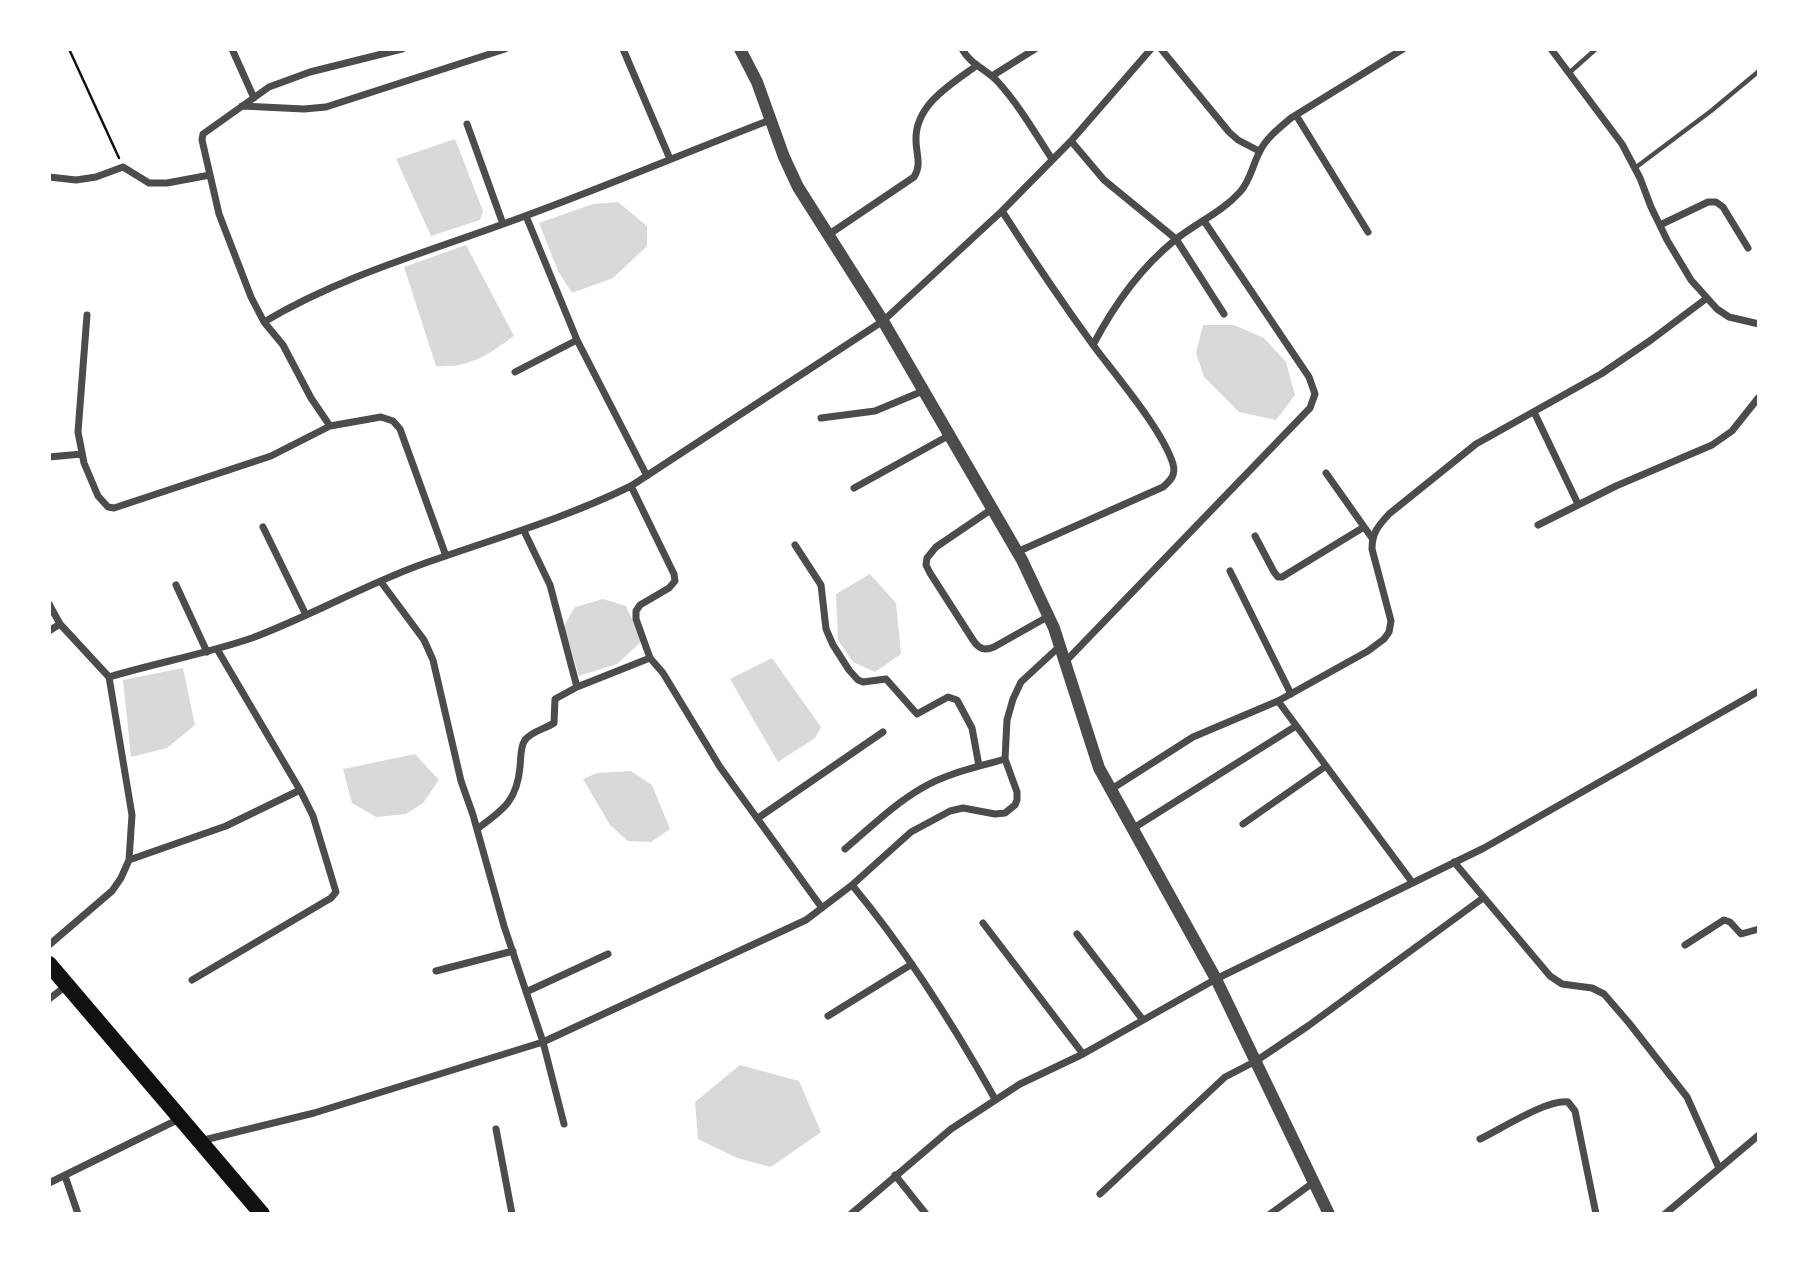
<!DOCTYPE html>
<html>
<head>
<meta charset="utf-8">
<style>
	body { margin:0 }
	#map { position:relative; width:1808px; height:1263px; overflow:hidden; background:#fff; font-family:Signika,sans-serif }
	canvas { display:block }
	.frame { position:absolute; inset:0; border:51px solid #fff; pointer-events:none }
</style>
</head>
<body>
<div id="map">
<canvas width="1808" height="1263"></canvas>
<div class="frame"></div>
</div>
<script>
const ctx = document.querySelector('canvas').getContext('2d');
ctx.lineJoin = 'round';
function fillPath(path, color) { ctx.fillStyle = color; ctx.fill(path, 'evenodd'); }
function trace(path, color, width, dash) { ctx.strokeStyle = color; ctx.lineWidth = width; ctx.lineCap = dash ? 'butt' : 'round'; ctx.setLineDash(dash || []); ctx.stroke(path); }
const water = new Path2D(`
	M455,139L483,211L480,220L431,236L396,159Z
	M618,202L647,226V246L613,278L572,293L558,271L539,223L593,204Z
	M466,245L514,336C488,355 470,368 436,366L404,267Z
	M1203,325H1234L1264,338L1286,362L1295,395L1276,420L1239,412L1204,377L1196,353Z
	M870,574L896,603L901,654L875,672L853,662L838,640L836,594Z
	M603,599L626,606L642,641L617,664L579,676L564,626L575,607Z
	M772,658L821,727L815,738L778,762L730,679Z
	M183,668L195,725L167,748L131,757L123,680Z
	M415,754L439,780L423,803L406,814L376,817L352,803L343,769Z
	M631,771L652,785L670,829L651,842L628,841L610,825L583,779L597,773Z
	M740,1065L799,1081L821,1132L771,1167L737,1158L698,1139L695,1102Z`);
const path = new Path2D(`
	M69,49L119,158`);
const service = new Path2D(`
	M1569,73L1596,49
	M1635,168L1711,111L1759,71`);
const minor = new Path2D(`
	M232,49L254,98
	M402,49L310,72L269,87L203,134L202,140L219,214L251,297L264,322C339,277 424,253 506,223C595,191 682,154 770,120
	M623,49L670,159
	M962,49C971,65 986,69 998,82C1019,105 1035,133 1052,159
	M1161,49L1229,132L1238,140L1259,151
	M1551,49L1622,144L1640,178L1651,207L1667,240L1691,280L1717,309L1729,317L1759,324
	M992,76L1035,49
	M242,106L304,109L326,107L505,49
	M1296,115L1368,232
	M467,124L503,224
	M1071,141L1104,180L1176,239L1224,314
	M49,177L76,180L96,177L123,167L149,183H167L210,175
	M1002,211C1032,258 1063,304 1096,349C1118,378 1163,431 1173,464C1176,475 1171,480 1163,487L1017,552
	M1660,225L1708,202H1716L1723,207L1748,248
	M828,235L914,177C922,165 916,154 916,140C915,105 951,84 976,66
	M87,315L78,432L84,463L98,496L108,507L114,508L271,456L330,426
	M264,322L283,345L311,398L330,426L381,417L393,421L400,429L446,556
	M577,340L647,476
	M1093,345C1114,305 1139,269 1175,240C1196,223 1222,212 1240,192C1250,181 1252,167 1259,153C1265,139 1279,128 1291,118L1403,49
	M515,372L577,340L526,216
	M1534,412L1578,504
	M821,418L875,411L923,391
	M49,457L82,454
	M1326,473L1372,538
	M631,486L674,574L675,581L669,588L640,605L636,611V619L650,658
	M854,488L948,436
	M992,509L936,547L927,558L926,565L930,573L973,640C979,649 984,651 994,647L1049,616
	M1538,525L1616,486L1712,445L1732,431L1759,397
	M263,527L306,615
	M1255,536L1274,572L1278,577H1282L1364,527
	M795,545L821,585L826,629L833,645L849,670L858,680L863,682L886,679L917,714L948,697L957,700L972,728L979,766
	M1230,571L1291,694
	M381,582L424,640L433,660L461,781L473,815L504,926L543,1042L564,1124
	M176,585L207,652
	M49,604L60,624L109,677L132,815L129,860L121,878L112,891L49,945
	M49,631L60,624
	M1065,662L1310,408L1315,394L1309,377L1204,221
	M109,677C156,663 205,654 252,638C308,617 361,587 417,566C489,540 562,520 631,486L883,321L1002,211L1071,141L1151,49
	M577,687L650,658L663,673L720,767L822,908
	M1278,701L1412,882
	M1110,790L1193,737L1278,701L1368,651L1384,639L1389,632L1391,621L1372,549C1372,533 1378,526 1389,514L1476,444L1601,374L1651,340L1707,298
	M758,818L883,732
	M1243,824L1326,766
	M477,829C503,810 517,801 520,767C521,758 520,747 525,740C532,731 545,729 554,723L555,699L577,687L550,585L524,531
	M1132,829L1296,726
	M845,849C870,828 894,804 922,788C947,773 978,767 1005,759
	M129,860L226,826L300,790
	M1454,862L1550,976L1562,984L1592,988L1604,994L1629,1023L1687,1097L1719,1168
	M852,885C907,951 953,1024 995,1099
	M983,923L1083,1054
	M1077,934L1143,1020
	M1685,945L1724,920L1730,922L1741,934L1759,929
	M436,971L513,951
	M192,980L331,898L336,892L313,816L300,790L217,649
	M526,992L608,954
	M49,999L66,986
	M828,1016L912,964
	M496,1129L512,1214
	M1480,1139C1501,1129 1547,1099 1568,1102L1575,1111L1596,1214
	M200,1141L314,1113L543,1042L806,920L852,885L911,832L950,811L963,808L995,814L1005,813L1015,805L1017,800V792L1005,759L1007,720L1013,699L1021,682L1060,646
	M895,1175L926,1214
	M65,1176L78,1214
	M49,1183L179,1119
	M1100,1194L1225,1077L1256,1061L1308,1026L1483,898
	M851,1214L951,1129L1020,1084L1083,1054L1216,979L1484,848L1759,691
	M1270,1214L1314,1182
	M1665,1214L1759,1135`);
const tertiary = new Path2D(`
	M740,49L757,82L784,157L798,187L883,321L1022,560L1054,628L1099,768L1216,979L1329,1214`);
const primary = new Path2D(`
	M49,964L262,1214`);
fillPath(water, '#d9d9d9');
trace(path, '#111', 2.5);
trace(service, '#4c4c4c', 4.5);
trace(minor, '#4c4c4c', 7);
trace(tertiary, '#4c4c4c', 12);
trace(primary, '#111', 16);
</script>
</body>
</html>
